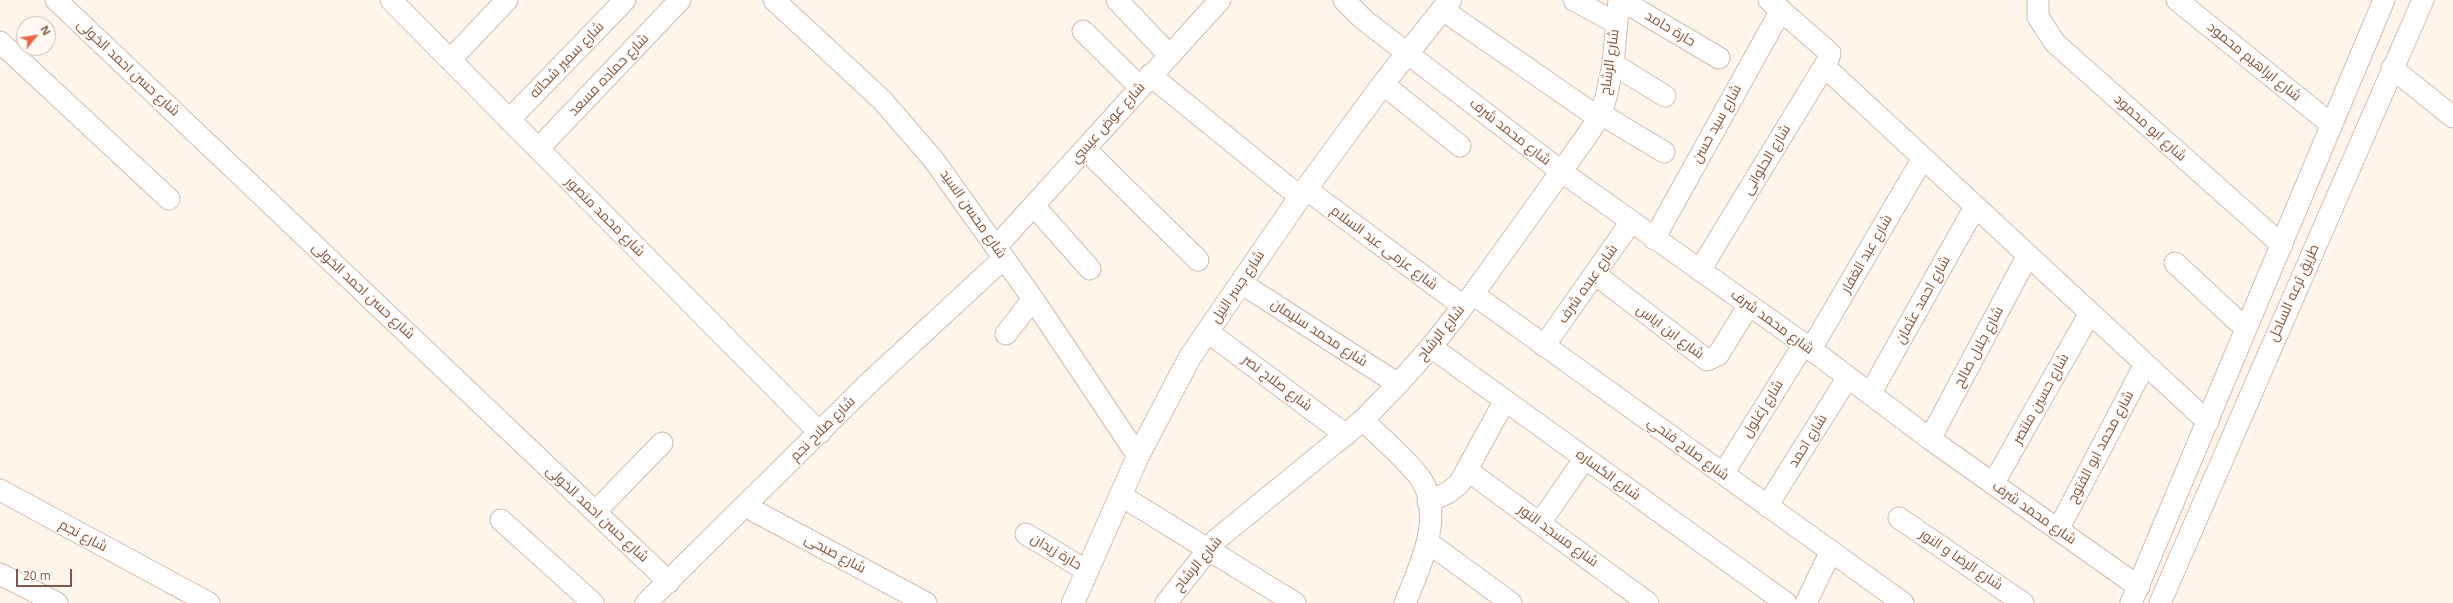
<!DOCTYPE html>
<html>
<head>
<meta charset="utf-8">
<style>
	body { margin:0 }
	#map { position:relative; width:2453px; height:603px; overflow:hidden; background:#fef5ea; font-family:"Open Sans",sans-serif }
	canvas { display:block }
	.north { position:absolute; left:16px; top:16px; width:40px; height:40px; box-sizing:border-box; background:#fff9f2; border:1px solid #cbb9af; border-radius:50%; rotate:60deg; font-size:11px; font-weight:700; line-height:16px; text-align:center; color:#7d5a4a }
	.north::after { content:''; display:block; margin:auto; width:14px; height:18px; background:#f16547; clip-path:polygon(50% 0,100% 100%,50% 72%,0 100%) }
	.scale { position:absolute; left:16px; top:569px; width:56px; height:18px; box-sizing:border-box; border:2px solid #7d5a4a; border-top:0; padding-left:5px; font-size:12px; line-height:14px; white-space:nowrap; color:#7d5a4a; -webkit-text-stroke:3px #fff9f2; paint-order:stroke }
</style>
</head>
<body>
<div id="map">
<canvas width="2453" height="603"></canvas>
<div class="north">N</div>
<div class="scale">20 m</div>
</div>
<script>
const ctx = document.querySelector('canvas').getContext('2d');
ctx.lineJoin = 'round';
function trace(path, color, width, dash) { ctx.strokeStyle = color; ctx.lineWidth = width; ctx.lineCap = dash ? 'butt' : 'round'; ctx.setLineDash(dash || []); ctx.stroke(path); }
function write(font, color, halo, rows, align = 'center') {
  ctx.font = font + ' "Open Sans",Cairo,sans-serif'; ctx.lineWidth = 3; ctx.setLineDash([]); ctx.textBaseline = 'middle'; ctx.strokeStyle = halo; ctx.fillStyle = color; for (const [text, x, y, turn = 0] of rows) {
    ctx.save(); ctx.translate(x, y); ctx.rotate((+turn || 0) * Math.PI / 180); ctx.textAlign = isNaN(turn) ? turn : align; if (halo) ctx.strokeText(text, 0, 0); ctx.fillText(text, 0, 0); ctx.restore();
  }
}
const street = new Path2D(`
	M56,0L669,582
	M391,0L820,433
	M774,0L882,100L933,159L1033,299L1138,456
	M1117,0L1169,55
	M1344,0L1364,20L1562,172L1804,344L1930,439L2139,587
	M1574,0L1616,23
	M1621,0L1719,58
	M2038,0V17L2055,43L2282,245
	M2177,0L2332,125
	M1443,10L1599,118
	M1083,31L1140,87
	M0,42L169,199
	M450,60L507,0
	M1613,64L1665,96
	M1824,66L2208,422
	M2392,68L2453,117
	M1150,75L1300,197
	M1383,84L1460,146
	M1601,114L1664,152
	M509,120L625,0
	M538,149L680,0
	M1085,149L1198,260
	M1306,189L1463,306
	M1034,206L1090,269
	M1654,239L1781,10
	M996,247L1220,0
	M2175,263L2246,329
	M1700,270L1828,60L1830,53L1769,0
	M1595,274L1707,360L1718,355L1749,305
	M1241,283L1398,384
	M1473,294L1903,603
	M1208,332L1346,435
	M1006,334L1033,299
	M1544,346L1631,222
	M1431,347L1786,603
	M1811,349L1923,158
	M1870,394L1975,207
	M1363,420C1381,438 1402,455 1418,475C1447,512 1420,566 1405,603
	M1930,439L2028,255
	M1467,470L1648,603
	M1723,474L1804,344
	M1993,484L2090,313
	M0,490L209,603
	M1120,495L1295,603
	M1428,502L1449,492L1459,484L1505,400
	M745,506L926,603
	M1767,506L1848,377
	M595,512L662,443
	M1899,518L2023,603
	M501,520L593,603
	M1540,523L1585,458
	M2058,530L2145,364
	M1026,534L1087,571
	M1429,543L1511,603
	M0,574L57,603
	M646,603L870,382L1004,258
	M1166,603L1216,540L1363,420L1398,384L1431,347L1473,294L1586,137L1601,114L1606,97L1613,64L1619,0
	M1806,603L1831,551
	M2131,603L2384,0
	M2160,603L2423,0`);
const secondary = new Path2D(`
	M1073,603L1138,456L1190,357L1300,197L1383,84L1450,0`);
const streetNames = [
	["حارة حامد",1670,29,31],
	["شارع سمير شحاته",567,60,-46],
	["شارع الرشاح",1610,62,-82],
	["شارع ابراهيم محمود",2254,62,39],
	["شارع حسن احمد الخولى",128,68,43],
	["شارع حماده مسعد",609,75,-46],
	["شارع عوض عيسي",1108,123,-48],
	["شارع سيد حسن",1717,124,-61],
	["شارع ابو محمود",2150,128,42],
	["شارع محمد شرف",1510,132,38],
	["شارع الحلوانى",1767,160,-59],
	["شارع محسن السيد",973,214,55],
	["شارع محمد منصور",605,217,45],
	["شارع عزمى عبد السلام",1384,248,37],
	["شارع عبد الغفار",1867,254,-60],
	["شارع عبده شرف",1588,284,-55],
	["شارع جسر النيل",1238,287,-56],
	["شارع حسن احمد الخولى",363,291,43],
	["طريق ترعه الساحل",2294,293,-66],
	["شارع احمد عثمان",1923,300,-61],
	["شارع محمد شرف",1772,322,36],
	["شارع ابن اياس",1670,332,37],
	["شارع محمد سليمان",1319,333,33],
	["شارع الرشاح",1441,333,-51],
	["شارع جلال صالح",1979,347,-62],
	["شارع صلاح نصر",1277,383,37],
	["شارع حسين منتصر",2041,399,-61],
	["شارع زغلول",1763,409,-58],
	["شارع صلاح نجم",823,429,-45],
	["شارع احمد",1808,441,-58],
	["شارع محمد ابو الفتوح",2101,447,-62],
	["شارع صلاح فتحي",1688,449,36],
	["شارع الكساره",1608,475,36],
	["شارع محمد شرف",2034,513,35],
	["شارع حسن احمد الخولى",597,514,43],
	["شارع نجم",83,536,28],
	["شارع مسجد النور",1558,536,36],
	["حارة زيدان",1056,552,31],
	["شارع صبحى",835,554,28],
	["شارع الرضا و النور",1961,560,34],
	["شارع الرشاح",1198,564,-50]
];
trace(street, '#d3bcae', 23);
trace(secondary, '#d8bead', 24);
trace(street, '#fff', 21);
trace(secondary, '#fff', 22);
write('14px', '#7d5a4a', '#fff9f2', streetNames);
</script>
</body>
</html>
